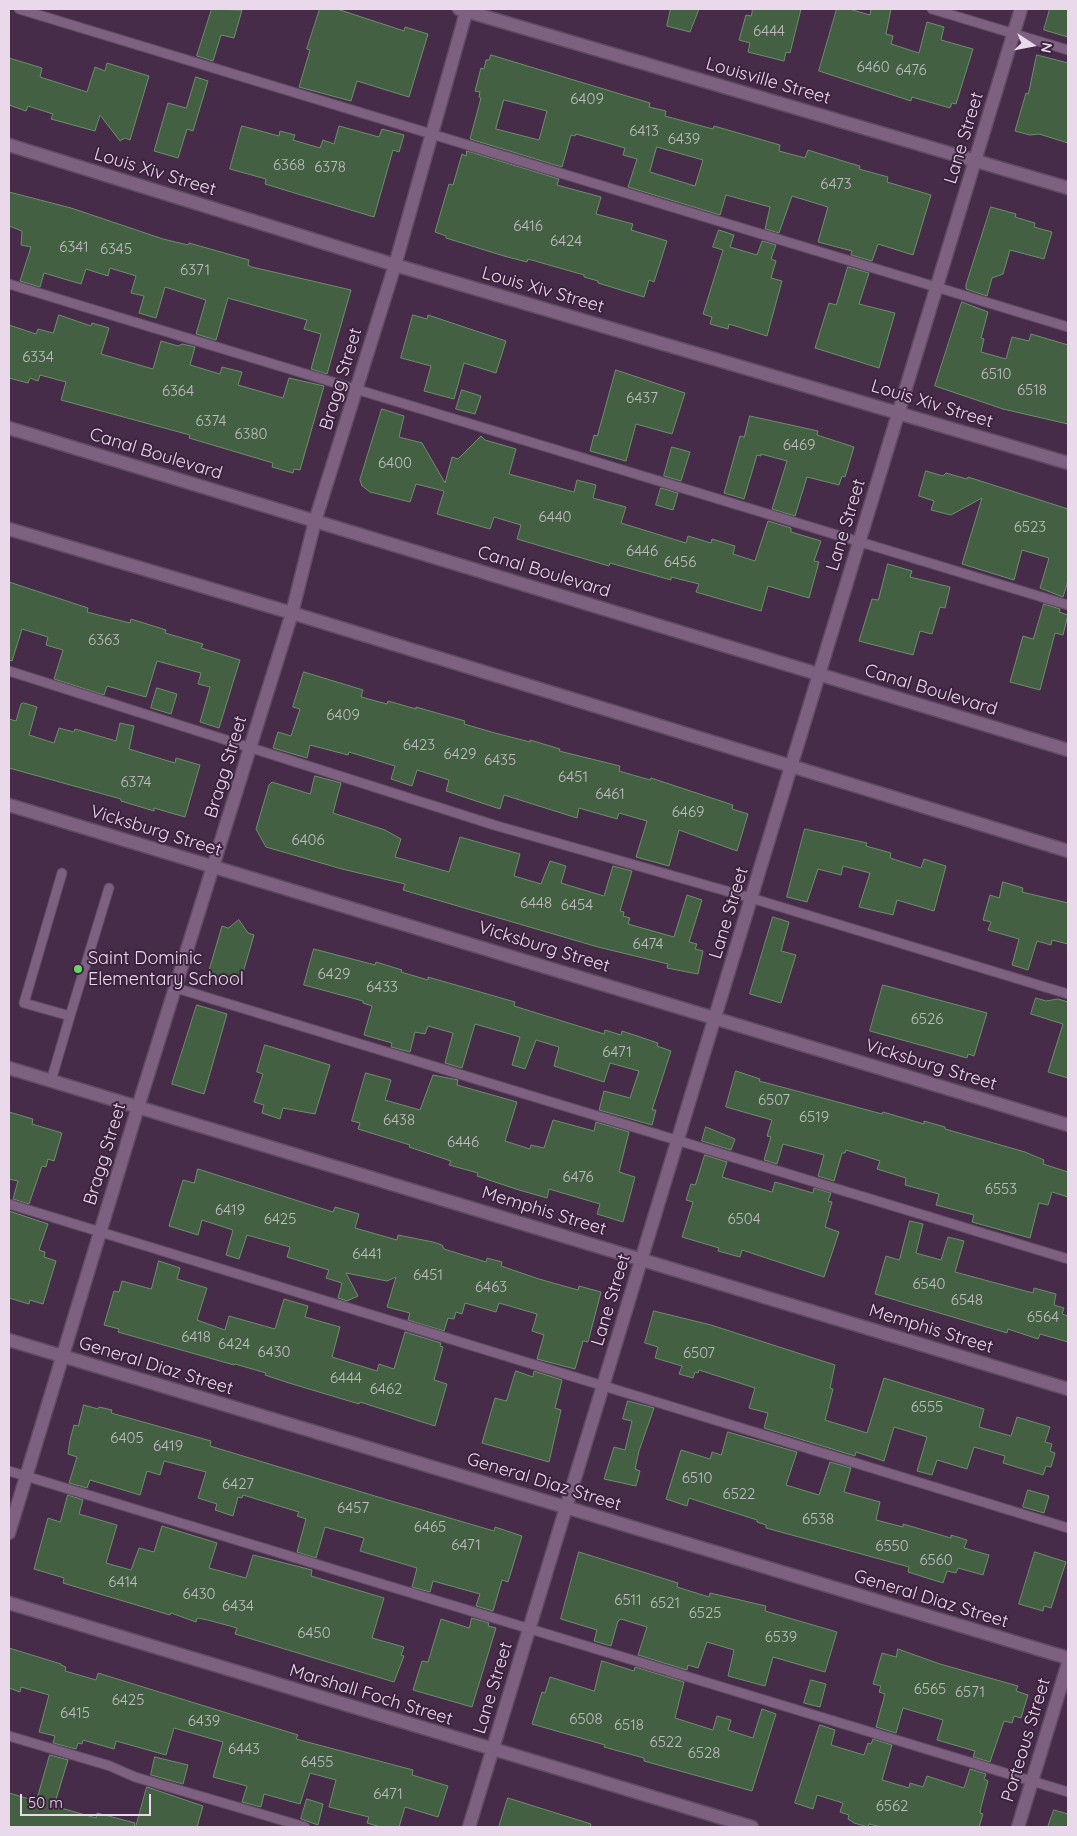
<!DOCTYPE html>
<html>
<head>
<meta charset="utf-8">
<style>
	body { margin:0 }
	#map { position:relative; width:1077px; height:1836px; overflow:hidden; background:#462c49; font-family:Quicksand,sans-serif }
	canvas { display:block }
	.frame { position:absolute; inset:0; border:10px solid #ead9eb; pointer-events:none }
	.north { position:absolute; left:1007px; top:20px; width:50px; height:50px; -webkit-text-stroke:4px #3c223e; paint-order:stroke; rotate:101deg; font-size:14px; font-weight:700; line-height:20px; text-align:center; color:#ead9eb }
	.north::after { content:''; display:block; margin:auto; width:18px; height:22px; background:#ead9eb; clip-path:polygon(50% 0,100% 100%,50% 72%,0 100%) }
	.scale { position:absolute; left:20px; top:1794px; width:131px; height:22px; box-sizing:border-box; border:2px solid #ead9eb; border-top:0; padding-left:6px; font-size:15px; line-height:18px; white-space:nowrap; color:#ead9eb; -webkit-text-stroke:4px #3c223e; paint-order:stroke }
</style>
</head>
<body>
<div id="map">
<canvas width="1077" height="1836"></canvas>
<div class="frame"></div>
<div class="north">N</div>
<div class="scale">50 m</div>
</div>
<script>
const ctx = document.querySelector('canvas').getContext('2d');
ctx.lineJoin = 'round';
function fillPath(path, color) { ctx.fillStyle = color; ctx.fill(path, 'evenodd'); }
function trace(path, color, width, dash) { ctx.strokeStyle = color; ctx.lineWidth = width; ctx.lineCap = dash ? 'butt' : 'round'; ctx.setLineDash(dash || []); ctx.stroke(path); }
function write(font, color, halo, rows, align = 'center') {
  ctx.font = font + ' Quicksand,sans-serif'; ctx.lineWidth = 4; ctx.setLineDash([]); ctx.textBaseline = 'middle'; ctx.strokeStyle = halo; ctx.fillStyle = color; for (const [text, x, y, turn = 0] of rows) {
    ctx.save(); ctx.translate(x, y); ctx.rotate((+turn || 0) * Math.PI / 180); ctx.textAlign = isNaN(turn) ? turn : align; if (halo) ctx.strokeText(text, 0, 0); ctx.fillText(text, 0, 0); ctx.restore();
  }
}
const building = new Path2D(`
	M212,9L242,10L234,38L221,35L213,61L197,56Z
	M320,9H337L404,31L405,27L428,34L409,97L357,81L351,101L299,87L310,50L307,49Z
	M671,9H699L690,32L667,26Z
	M753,9H801L790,53L786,52L784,61L748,52L750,43L739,40L746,15L751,16Z
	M837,9H849L870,15L871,9H891L886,34L893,36L891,44L919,53L927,22L944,27L941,40L973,49L956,104L952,103L950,108L912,97L911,101L819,71Z
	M1050,9H1068V37L1044,30Z
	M491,55L650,103L649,107L666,111L665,116L713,129L714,126L780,145L779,151L805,158L808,150L846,162L860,166L859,169L888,177L887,182L931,195L913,255L878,244L872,261L851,255L852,251L818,242L828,207L792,196L779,233L765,229L770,207L726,195L720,215L628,187L637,159L623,155L625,148L576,134L575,136L571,135L562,167L470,139L481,98L479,97L480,92L475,91L481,68L484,69L486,60H489ZM504,100L547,111L539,140L496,129ZM657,147L703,160L695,186L650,172Z
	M1037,55L1068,63V143L1039,134L1030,135L1015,131L1026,93L1028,94Z
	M9,58L42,68L40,77L87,92L95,67L105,71L107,63L149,76L130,140L125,138L120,141L100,115L95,131L51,119L53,114L28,106L26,111L9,105Z
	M196,77L208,81L193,131L187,129L178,158L154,151L168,103L186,108Z
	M242,126L279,136L280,131L295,135L293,140L320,148L323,140L334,144L339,126L379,137L382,129L404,135L399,152L393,150L374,217L265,184L266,179L230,169Z
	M467,151L559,179L557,185L601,197L596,214L633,224L631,230L667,241L654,282L649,280L644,297L598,283V281L584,277V275L528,259L527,262L504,256L446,238V236L435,232L449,184L453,185L462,154L466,156Z
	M9,192L71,208L163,239L188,245L189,243L249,260L248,265L252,267L351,290L327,374L311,369L321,334L304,329L307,320L228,298L216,340L196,334L206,300L165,287L156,318L139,313L144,296L131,293L136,276L110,268L108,276L86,269L81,284L44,273L40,287L20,281L31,247L21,245L22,231L9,226Z
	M991,207L1016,214L1015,217L1035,223L1034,227L1052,232L1044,259L1010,250L1003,274L992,278L987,296L966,289V285Z
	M719,230L734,235L730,247L757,255L762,241L776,245L771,259L776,261L771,278L782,281L767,336L729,324L728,329L710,324L712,317L703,314L723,250L713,247Z
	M848,267L869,273L859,304L895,313L879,368L815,348L829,303L836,305Z
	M962,302L988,312L981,338L984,339L981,352L1006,359L1012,337L1029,341L1031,334L1068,345V424L1003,409L935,386Z
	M59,315L91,326L92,323L109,328L101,354L153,369L161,341L178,346L182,344L195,347L190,365L220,374L222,367L242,372L238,385L283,398L289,378L324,386L300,470L294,469L293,473L272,467L273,463L189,438L190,435L61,400L66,382L40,375L38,381L30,378L28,383L9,378V325L36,334L38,329L53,333Z
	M413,315L427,319L428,315L506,341L496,373L464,363L454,399L424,391L431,366L401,358Z
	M616,370L685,393L672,434L636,424L626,461L590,451L594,435L597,436Z
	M462,390L481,396L475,414L456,409Z
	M382,409L404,416L399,437L422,443L445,483L452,457L458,459L481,436L485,440L516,449L509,474L574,492L577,480L596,485L593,498L626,507L621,523L686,543L688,536L711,543L712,539L735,546L733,554L755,561L768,521L791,528V532L821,541L814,561L819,562L809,598L768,586L761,611L696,592L699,584L671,577V580L610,563L609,566L517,539L521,525L494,517L490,529L437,514L444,491L416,484L410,502L370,492L362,486L360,480Z
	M750,416L818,431L817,435L854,447L845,477L842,476L839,485L807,477L795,516L772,509L787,461L761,454V456L757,455L744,499L724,493L740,436L744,437Z
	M672,447L690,452L681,481L664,476Z
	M926,471L943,476L946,473L967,479L968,477L1068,509V581L1063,597L1040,588L1049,558L1022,550L1014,580L962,564L982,498L951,515L931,510L934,501L919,496Z
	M661,488L678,493L673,510L656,505Z
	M888,564L912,571L910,577L950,587L945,608L940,607L932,634L920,631L913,655L859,641L872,599L878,600Z
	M9,582L88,608L87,612L130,623L131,619L166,630L165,633L203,644L201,648L240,660L219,728L200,722L210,687L198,684L201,673L157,661L146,697L107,686L104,695L54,679L63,650L46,645L48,637L22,629L12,661L9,660Z
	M1044,604L1060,609L1059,612L1068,615L1063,635L1055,633L1040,690L1010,682L1023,636L1033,639Z
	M304,672L363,690L361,697L387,704L388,701L416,709V707L465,721L464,724L495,733L530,742V740L560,749L559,751L620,766L619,771L650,780L651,778L733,805L732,809L748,814L737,851L679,830L669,866L636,857L647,821L619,813L617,819L579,808L577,818L504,795L500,809L446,791L449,780L417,770L412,786L391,779L395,766L349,752L348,755L310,745L307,758L273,748L278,732L291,736L300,709L293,707Z
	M157,688L177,694L171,714L151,708Z
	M24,703L37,707L29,735L54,743L59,728L74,732L75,729L116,741L120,723L134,726L129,749L175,763L176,758L200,765L185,817L154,808V811L121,801V799L9,768V719L16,721L21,704Z
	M315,776L341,783L333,813L385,830L401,839L395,857L449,872L460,837L520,854L514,876L541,884L550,861L566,866L561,883L604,896L613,866L632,871L620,911L624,912L623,916L630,918L628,924L674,937L687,895L702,900L689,942L697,944L695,949L703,951L698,974L667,968L668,964L598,947L403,890L405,884L342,869L266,847L256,829L269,785L272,782L310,794Z
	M805,829L867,843L866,846L891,853L890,858L921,868L924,859L946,866L934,911L897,900L893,915L859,907L870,873L843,866L841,875L818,869L807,902L787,897Z
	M1003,882L1023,888L1022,892L1068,903V944L1052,940L1051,945L1037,941L1028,970L1012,965L1019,939L988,930L991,922L983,920L990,895L999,898Z
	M773,917L789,922L781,951L796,955L781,1003L750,994Z
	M239,920L248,933L254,935L240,983L208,974L222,926L228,928Z
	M314,949L375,965L376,962L402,970L401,972L428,980V977L515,1002L514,1006L604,1034L605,1030L621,1035L622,1031L658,1043L657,1046L671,1051L652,1110H656L652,1125L599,1110L604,1091L630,1098L639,1071L610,1063L604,1082L554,1066L559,1047L536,1040L525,1069L512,1065L520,1037L475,1024L462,1068L445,1063L453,1033L428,1026L425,1034L415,1032L410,1052L391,1047L392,1043L364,1035L372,1006L363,1003V1001L304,985Z
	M883,985L987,1013L974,1056L968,1054L967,1058L870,1031Z
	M1036,998L1046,1001L1058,999L1068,1002V1078L1048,1072L1063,1024L1031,1014Z
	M197,1005L227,1014L204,1094L172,1084Z
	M265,1045L330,1065L315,1114L283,1108L280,1119L262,1113L264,1105L254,1102L263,1074L257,1072Z
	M736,1071L760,1079L759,1081L808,1094L882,1114L883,1112L924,1124V1121L945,1127V1129L1025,1152L1044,1160L1043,1164L1068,1172V1197L1052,1192L1048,1205L1039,1203L1030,1238L972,1222L974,1215L936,1205L939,1194L905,1185L906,1178L877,1169L880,1161L846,1150L845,1153H842L834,1181L818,1176L824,1155L783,1144L777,1164L764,1160L771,1137L767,1136L772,1120L726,1107Z
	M366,1073L391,1080L385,1100L420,1110L433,1075L458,1080L457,1085L517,1102L505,1141L530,1149L531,1145L544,1148L553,1120L594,1131L596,1122L629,1132L619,1172L635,1177L623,1222L597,1214L600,1204L549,1189L547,1198L519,1190L477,1176L478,1173L449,1165L451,1161L409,1147L410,1145L358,1129L360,1123L352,1121Z
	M9,1112L33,1119L32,1124L62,1133L54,1161L48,1159L46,1167L42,1166L29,1204L13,1199L18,1181L9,1179Z
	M706,1127L735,1139L731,1150L702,1141Z
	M705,1155L727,1162L722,1177L772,1192L775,1182L813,1193L814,1188L831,1193L828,1201L832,1202L825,1227L839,1232L824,1277L742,1250L740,1257L718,1251L719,1248L682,1237L693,1202L686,1200L691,1184L695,1185Z
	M198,1169L333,1212L335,1207L359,1214L355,1228L397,1240L398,1235L433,1242L442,1245L444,1249L486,1262L487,1258L502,1262L501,1266L539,1279L578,1290L579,1286L601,1292L588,1342L583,1341L575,1369L537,1359L544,1335L532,1331L537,1314L499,1303L496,1312L465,1303L462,1314L456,1312L454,1319L448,1318L444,1331L408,1320L410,1313L387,1307L396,1277L387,1281L346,1273L358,1296L347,1301L338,1298L342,1283L326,1278L329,1270L287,1257L290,1247L247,1235L239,1259L226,1255L233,1230L202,1220L198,1235L169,1226L183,1180L194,1183Z
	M9,1211L48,1224L39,1250L45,1252L44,1257L56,1261L43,1304L30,1300L29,1304L9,1298Z
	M910,1221L923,1224L916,1253L941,1260L948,1237L964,1241L955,1272L1033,1293L1034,1288L1056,1294L1054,1305L1064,1308L1062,1314L1068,1316V1342L1040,1334L1038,1339L1008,1329L1007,1333L875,1294L886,1256L899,1260Z
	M159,1261L180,1268L177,1279L207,1288L197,1320L225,1330L229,1316L275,1329L284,1299L308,1306L305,1317L340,1327L332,1357L377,1371L379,1364L394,1369L405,1332L441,1343L440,1346L443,1347L434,1380L447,1384L435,1426L360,1402L359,1404L289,1383L265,1375L266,1373L235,1364L234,1365L118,1332L119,1329L104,1325L114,1291L119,1292L122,1281L151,1289Z
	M654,1311L711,1325L835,1365L830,1388L833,1389L825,1420L867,1433L884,1378L984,1409L979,1427L1011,1436L1017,1417L1050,1427L1045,1442L1052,1444L1050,1451L1055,1453L1051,1467L1046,1466L1043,1475L1003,1463L1005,1456L974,1447L967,1469L937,1460L932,1475L917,1471L927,1437L894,1427L884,1461L856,1452L855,1456L764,1428L768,1413L749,1408L755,1388L699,1370L698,1373L695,1372L693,1378L679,1374L682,1366L655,1358L658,1347L645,1343Z
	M516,1371L533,1377L534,1371L562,1380L555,1408L561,1410L549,1462L482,1443L495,1398L506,1401Z
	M628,1401L654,1408L639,1451L635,1469L640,1471L636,1486L604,1479L614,1447L625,1450L632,1421L623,1419Z
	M84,1405L98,1409L99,1407L112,1410L111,1413L211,1441L210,1446L388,1500L494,1531L495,1527L522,1536L508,1582L502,1580L493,1611L476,1606L480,1594L433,1581L430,1592L412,1587L417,1568L360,1551L364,1538L325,1527L316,1558L297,1552L306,1519L297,1516L299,1512L243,1495L242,1498L238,1497L233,1516L215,1510L217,1504L198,1498L206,1472L164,1461L160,1475L147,1471L140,1495L90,1480L87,1488L69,1483L77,1457L68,1454L70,1440L74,1425L78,1426Z
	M728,1432L797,1452L786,1485L819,1495L830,1462L851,1468L844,1492L880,1502L876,1520L903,1527V1524L951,1538V1535L967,1540L964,1548L989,1555L983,1575L958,1568L956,1573L947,1571L943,1583L908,1572L909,1567L766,1528V1525L757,1522V1520L689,1498L687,1506L666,1499L681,1450L710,1459L712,1452L721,1455Z
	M1028,1490L1049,1496L1044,1513L1023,1507Z
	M68,1495L83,1500L79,1514L117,1525L106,1563L131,1570L139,1548L154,1552L162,1526L217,1543L209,1568L246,1578L253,1555L312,1570L311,1576L384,1598L372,1638L404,1647L401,1655L404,1656L394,1682L235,1634L237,1628L208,1620L197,1618L196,1622L171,1613L170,1615L63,1583L64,1578L34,1569L48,1518L60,1522Z
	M579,1552L678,1583L677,1587L709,1597L710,1593L766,1606L765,1611L837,1632L825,1672L773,1657L765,1686L728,1676L734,1650L707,1642L698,1668L688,1665L687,1670L638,1655L647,1627L621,1619L618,1621L611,1646L594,1641L597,1630L561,1619Z
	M1035,1552L1066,1562L1051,1608L1044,1606L1043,1611L1019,1604Z
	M472,1618L489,1623L488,1626L496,1628L472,1707L413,1690L422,1661L428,1662L441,1619L469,1628Z
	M9,1648L61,1664V1665L66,1667L65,1671L96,1680L98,1673L298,1735L296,1739L413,1770L412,1775L448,1786L438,1817L405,1807L399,1827H381L367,1823L369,1817L329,1807L336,1780L310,1773L300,1804L264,1794L261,1807L242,1802L247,1786L213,1777L223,1742L174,1728L166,1755L116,1741L114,1749L83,1740L82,1744L78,1743L76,1749L53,1743L55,1736L39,1732L49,1695L21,1687L20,1692L9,1688Z
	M898,1649L940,1664L1018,1686L1016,1691L1028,1695L1021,1718L1014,1716L1012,1723L1004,1721L990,1762L973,1757L975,1751L937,1740L943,1720L903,1708L896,1733L876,1727L885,1694L879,1692L881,1686L873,1684L882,1653L896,1657Z
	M602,1661L634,1671L635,1667L684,1682L675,1718L713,1730L717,1716L731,1720L728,1730L753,1738L762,1709L776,1714L752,1791L644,1761V1758L604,1747L605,1745L532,1724L542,1692L545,1693L550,1677L594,1691Z
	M811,1680L826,1684L820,1707L804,1703Z
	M820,1725L835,1730L831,1745L864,1755L868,1743L871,1744L873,1739L892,1745L882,1780L909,1788L910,1783L923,1787L927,1776L964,1788L970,1769L986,1774L984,1779L988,1781L981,1807L980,1813L983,1814L979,1827H882L869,1824L868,1827L854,1823L848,1819L849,1815L840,1812L843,1803L817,1795L813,1809L795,1803Z
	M50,1755L68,1760L54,1806L96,1818L97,1813L135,1823L134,1827H9V1793L36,1801Z
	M155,1757L188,1765L183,1784L151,1775Z
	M147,1787L203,1806L197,1827H136Z
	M508,1798L591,1824L590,1827H499Z
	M307,1799L323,1804L318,1825L301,1819Z
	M1054,1810L1068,1814V1827H1048Z`);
const service = new Path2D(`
	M19,9L1068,327
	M932,9L1068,50
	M9,284L1068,605
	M9,671L494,825L751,898L1068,994
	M176,988L1068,1259
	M70,1016L109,888
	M51,1081L70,1016L24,1003L62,873
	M9,1204L1068,1528
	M9,1471L1068,1792
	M9,1736L110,1766L135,1777L305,1827`);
const minor = new Path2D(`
	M459,9L1068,188
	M9,145L395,265L1068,463
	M9,805L1068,1125
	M9,1068L1068,1389
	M9,1340L1068,1658
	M9,1533L138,1107L292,613L315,521L395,265L467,9
	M9,1603L752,1827
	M469,1827L1021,9
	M1018,1827L1068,1663`);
const secondary = new Path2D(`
	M9,428L1068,750
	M9,529L292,613L1068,851`);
const markers = [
	[78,969,5,"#66d466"]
];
const numberNames = [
	["6444",769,31],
	["6460",873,67],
	["6476",911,70],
	["6409",587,99],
	["6413",644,131],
	["6439",684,139],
	["6368",289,165],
	["6378",330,167],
	["6473",836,184],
	["6416",528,226],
	["6424",566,241],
	["6341",74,247],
	["6345",116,249],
	["6371",195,270],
	["6334",38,357],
	["6510",996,374],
	["6518",1032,390],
	["6364",178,391],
	["6437",642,398],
	["6374",211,421],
	["6380",251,434],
	["6469",799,445],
	["6400",395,463],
	["6440",555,517],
	["6523",1030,527],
	["6446",642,551],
	["6456",680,562],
	["6363",104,640],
	["6409",343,715],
	["6423",419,745],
	["6429",460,754],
	["6435",500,760],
	["6451",573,777],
	["6374",136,782],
	["6461",610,794],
	["6469",688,812],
	["6406",308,840],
	["6448",536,903],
	["6454",577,905],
	["6474",648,944],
	["6429",334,974],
	["6433",382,987],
	["6526",927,1019],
	["6471",617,1052],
	["6507",774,1100],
	["6519",814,1117],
	["6438",399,1120],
	["6446",463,1142],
	["6476",578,1177],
	["6553",1001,1189],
	["6419",230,1210],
	["6425",280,1219],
	["6504",744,1219],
	["6441",367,1254],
	["6451",428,1275],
	["6540",929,1284],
	["6463",491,1287],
	["6548",967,1300],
	["6564",1043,1317],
	["6418",196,1337],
	["6424",234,1344],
	["6430",274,1352],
	["6507",699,1353],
	["6444",346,1378],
	["6462",386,1389],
	["6555",927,1407],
	["6405",127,1438],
	["6419",168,1446],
	["6510",697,1478],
	["6427",238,1484],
	["6522",739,1494],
	["6457",353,1508],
	["6538",818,1519],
	["6465",430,1527],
	["6471",466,1545],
	["6550",892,1546],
	["6560",936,1560],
	["6414",123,1582],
	["6430",199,1594],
	["6511",628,1600],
	["6521",665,1603],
	["6434",238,1606],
	["6525",705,1613],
	["6450",314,1633],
	["6539",781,1637],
	["6565",930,1689],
	["6571",970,1692],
	["6425",128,1700],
	["6415",75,1713],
	["6508",586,1719],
	["6439",204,1721],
	["6518",629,1725],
	["6522",666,1742],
	["6443",244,1749],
	["6528",704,1753],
	["6455",317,1762],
	["6471",388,1794],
	["6562",892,1806]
];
const streetNames = [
	["Louisville Street",768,81,16],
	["Lane Street",964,138,-73],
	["Louis Xiv Street",155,172,17],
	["Louis Xiv Street",543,290,16],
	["Bragg Street",341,379,-73],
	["Louis Xiv Street",932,404,17],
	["Canal Boulevard",156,454,17],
	["Lane Street",846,525,-73],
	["Canal Boulevard",544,572,17],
	["Canal Boulevard",931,690,17],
	["Bragg Street",226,767,-73],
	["Vicksburg Street",156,831,17],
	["Lane Street",729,913,-73],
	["Vicksburg Street",544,947,17],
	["Vicksburg Street",931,1065,17],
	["Bragg Street",105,1154,-73],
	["Memphis Street",544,1211,17],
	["Lane Street",611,1300,-73],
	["Memphis Street",931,1329,17],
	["General Diaz Street",156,1366,17],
	["General Diaz Street",544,1482,17],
	["General Diaz Street",931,1599,17],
	["Lane Street",493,1688,-73],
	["Marshall Foch Street",371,1695,17],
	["Porteous Street",1026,1740,-73]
];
const poiNames = [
	["Saint Dominic",88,959],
	["Elementary School",88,980]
];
fillPath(building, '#436142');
trace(building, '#6e8e6d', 1);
trace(service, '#614a64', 11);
trace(minor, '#614a64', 15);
trace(secondary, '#614a64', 15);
trace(service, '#7e6181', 9);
trace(minor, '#7e6181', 12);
trace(secondary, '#7e6181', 12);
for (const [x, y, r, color] of markers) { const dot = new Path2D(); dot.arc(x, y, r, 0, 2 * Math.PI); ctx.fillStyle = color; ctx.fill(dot); trace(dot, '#3c223e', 2); }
write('15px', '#c0bbc1', null, numberNames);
write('18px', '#ead9eb', '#3c223e', streetNames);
write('18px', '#ead9eb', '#3c223e', poiNames, 'left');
</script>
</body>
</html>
